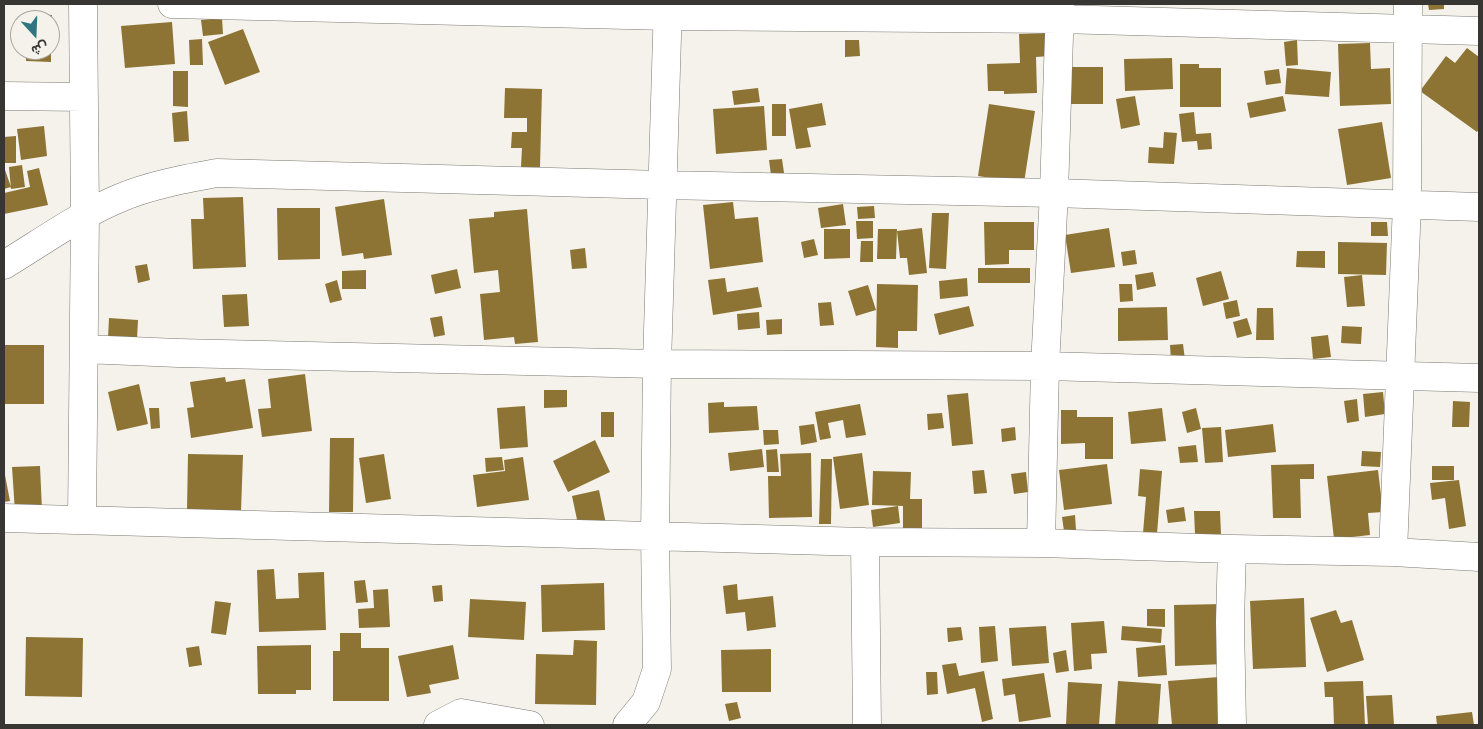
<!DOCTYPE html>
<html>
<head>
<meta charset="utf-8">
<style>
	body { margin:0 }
	#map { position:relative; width:1483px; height:729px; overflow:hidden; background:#f4f2eb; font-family:"Varela Round",Vazirmatn,sans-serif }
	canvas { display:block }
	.frame { position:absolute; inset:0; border:5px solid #373633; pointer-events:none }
	.north { position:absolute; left:10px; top:10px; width:50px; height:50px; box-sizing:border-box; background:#f4f2eb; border:1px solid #a8a7a1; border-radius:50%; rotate:160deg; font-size:14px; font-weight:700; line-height:20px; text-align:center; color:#373633 }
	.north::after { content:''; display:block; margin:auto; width:18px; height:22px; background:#2f7681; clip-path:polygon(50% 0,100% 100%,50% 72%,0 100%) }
</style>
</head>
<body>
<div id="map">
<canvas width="1483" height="729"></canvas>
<div class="frame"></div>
<div class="north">ش</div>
</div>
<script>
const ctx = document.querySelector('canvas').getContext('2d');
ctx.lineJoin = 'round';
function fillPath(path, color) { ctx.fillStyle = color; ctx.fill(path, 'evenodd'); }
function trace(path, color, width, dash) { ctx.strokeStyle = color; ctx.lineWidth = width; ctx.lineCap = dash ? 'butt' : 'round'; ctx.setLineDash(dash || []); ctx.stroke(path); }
const building = new Path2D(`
	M1428,4H1444V9L1429,10Z
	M27,14L52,15V31H50V20H27Z
	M222,18L223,34L203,36L201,20Z
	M172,22L175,64L125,68L121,26Z
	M243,29L260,72L225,85L208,42Z
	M1049,33L1050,56L1036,57L1037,93L1004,94V91H988L987,64L1020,63L1019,34Z
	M202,39L203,65H190L189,40Z
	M845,40H859L860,56L845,57Z
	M1297,40L1298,65L1286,66L1284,42Z
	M1370,43L1371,69L1390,68L1391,104L1340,106L1338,44Z
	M1467,48L1479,57V129L1477,132L1420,91L1446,56L1455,63Z
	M26,50H51V62L26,61Z
	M1172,58L1173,89L1125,91L1124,59Z
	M1180,64H1199V68H1221V107H1180Z
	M1069,67H1103V104H1070Z
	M1287,68L1331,72L1329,97L1285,94Z
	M1279,69L1281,83L1266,85L1264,71Z
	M173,71H188V107L173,106Z
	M505,88L542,89L540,167H521L522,148H511L512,132H527V118H504Z
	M758,88L760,102L734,105L732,91Z
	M1135,96L1140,125L1121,129L1116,99Z
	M1283,96L1286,111L1250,118L1247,103Z
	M822,103L826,125L807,128L811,147L796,149L789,109Z
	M772,104H786V136H772Z
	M989,104L1035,111L1024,183L978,176Z
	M764,106L767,150L716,154L713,109Z
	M187,111L189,141L174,142L172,113Z
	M1194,112L1196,134L1211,133L1212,149L1198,150L1197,141L1182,142L1179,114Z
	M1382,122L1391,178L1347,185L1338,129Z
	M44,126L47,156L21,160L17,129Z
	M1164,132L1177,133L1174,164L1148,163L1149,147L1163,148Z
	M16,136V163H4V137Z
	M782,159L784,173L771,175L769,160Z
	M22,165L25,187L11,189L9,167Z
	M4,167L11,187L4,189Z
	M39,168L48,205L4,214V193L30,187L27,171Z
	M243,197L246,267L193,269L191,219H204L203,198Z
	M384,199L392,255L364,259L363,253L342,256L335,207Z
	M733,202L735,219L758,217L763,262L710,269L703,205Z
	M843,204L846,225L821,228L818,208Z
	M874,206L875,218L858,219L857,207Z
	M277,208H320V259L278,260Z
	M527,209L538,342L515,344L514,337L484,340L480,294L500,292L498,270L474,273L469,219L494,217V212Z
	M932,213H949L946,269L929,268Z
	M856,221H873V238L857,239Z
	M984,222H1034V250H1009V264L985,265Z
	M1371,222H1387L1388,236H1371Z
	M922,228L927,273L909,275L907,258H900L897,231Z
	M1109,228L1115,267L1071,273L1065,235Z
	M824,229H850V258L824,259Z
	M878,229H897L896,259H877Z
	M814,239L818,255L804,258L801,242Z
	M861,241H873V262H860Z
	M1338,242L1387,243L1386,275L1338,274Z
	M585,248L587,268L572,269L570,250Z
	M1135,250L1137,264L1123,266L1121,252Z
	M1297,251H1325V268L1296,267Z
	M147,264L150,280L138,283L135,266Z
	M978,268H1030V283H978Z
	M457,269L461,288L435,294L431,275Z
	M366,270V289H342V271Z
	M1221,271L1229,299L1203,306L1196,278Z
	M1153,272L1156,286L1137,290L1135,275Z
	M1362,275L1365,306L1347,307L1344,277Z
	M725,278L727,292L758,287L762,307L713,315L708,280Z
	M967,278L968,296L940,299L939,281Z
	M337,280L342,300L330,303L325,284Z
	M877,284L918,285L917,331H898V348L876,347Z
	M1119,284H1132L1133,301L1120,302Z
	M868,285L876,310L856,316L848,291Z
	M247,294L249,326L224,327L222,295Z
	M1237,300L1240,316L1226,319L1223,303Z
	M831,302L834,325L820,326L818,303Z
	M969,306L974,326L939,335L934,314Z
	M1167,307L1168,340L1118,341V308Z
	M1257,308H1273L1274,340H1256Z
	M759,312L760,328L738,330L737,314Z
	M442,316L445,335L434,337L430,318Z
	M109,318L138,320L137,339L108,338Z
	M1247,318L1252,334L1237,338L1233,322Z
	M782,319V334L767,335L766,320Z
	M1342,326L1362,327L1361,344L1341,343Z
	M1328,335L1331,357L1313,359L1311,337Z
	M1183,344L1185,360L1171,361L1170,345Z
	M4,345H44V404H4Z
	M305,374L312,431L262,437L258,409L271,408L268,379Z
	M225,377L226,382L245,379L253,428L191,438L187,408L194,407L190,382Z
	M139,384L148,424L117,431L108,392Z
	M544,390H567V407L544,408Z
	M1383,392L1385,414L1365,417L1363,394Z
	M968,393L973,444L952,446L947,395Z
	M1357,399L1359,421L1347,423L1344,401Z
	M1453,401L1470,402L1469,427H1452Z
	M724,402V407L757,406L759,430L709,433L708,403Z
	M860,404L866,435L846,438L843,420L828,423L831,438L820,440L815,412Z
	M525,406L528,447L500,449L497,408Z
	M149,408H159L160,428L151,429Z
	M1162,408L1166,441L1131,444L1128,412Z
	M1196,408L1201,429L1187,433L1182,412Z
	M1061,410H1077V417H1113V459H1085V443L1061,444Z
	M601,412H614V437H601Z
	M942,413L944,428L928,430L927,414Z
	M814,424L817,442L801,445L799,426Z
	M1273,424L1276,452L1228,457L1225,430Z
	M1015,427L1016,440L1002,442L1001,429Z
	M1221,427L1223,462L1205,463L1202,428Z
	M763,430H778L779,444L764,445Z
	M330,438H354L353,512H329Z
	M595,440L610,472L568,492L553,461Z
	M1196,445L1198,462L1180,463L1178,447Z
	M762,449L764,467L730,471L728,453Z
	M777,449L779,472H767L766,450Z
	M1362,451L1381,452L1380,467L1361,466Z
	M811,453L812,517L769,518L768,476H781L780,454Z
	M862,453L869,505L840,509L833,457Z
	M188,454L243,455L241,511L187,510Z
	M384,454L391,499L366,503L359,458Z
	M502,457L504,470L486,472L485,458Z
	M523,457L529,500L477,507L473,475L505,471L504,460Z
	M821,459H832L831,524H819Z
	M1107,464L1112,504L1064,510L1059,470Z
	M1314,464V479H1300L1301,518H1273L1271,465Z
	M40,466L42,510L15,512L12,467Z
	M1432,466H1454V480H1432Z
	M1140,469L1162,471L1157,534L1143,533L1146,497L1138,496Z
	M4,470L10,501L4,502Z
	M984,470L987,493L974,494L972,471Z
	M1378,470L1383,512L1368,513L1370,535L1334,539L1327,476Z
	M873,471L911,472L910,499H922V528H903V506L872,505Z
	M1026,472L1028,492L1014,494L1011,474Z
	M1459,480L1466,526L1449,529L1445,498L1432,500L1430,483Z
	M599,490L606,524L579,529L572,496Z
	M898,506L900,523L873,527L871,510Z
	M1184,507L1186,521L1168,523L1166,510Z
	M1194,511H1220L1221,534H1195Z
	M1075,515L1076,530L1064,531L1062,517Z
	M274,569L276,599L299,598L298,573L324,572L326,630L259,632L257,570Z
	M365,580L368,602L356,603L354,581Z
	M604,583L605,630L542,632L541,585Z
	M737,584L738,600L773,596L776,627L747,631L745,612L726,614L723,586Z
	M442,585L443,601L434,602L432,586Z
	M388,589L390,627L359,628L358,609L374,608L373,590Z
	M1304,598L1306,667L1253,669L1250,601Z
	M470,599L526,602L524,640L468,637Z
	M215,601L231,603L226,635L211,633Z
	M1223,604L1225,664L1175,666L1174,605Z
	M1147,609H1165V627L1147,626Z
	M1336,610L1341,623L1352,620L1364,660L1327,672L1310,618Z
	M1104,621L1107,653L1091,654L1092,669L1074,671L1071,623Z
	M995,626L998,661L981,663L979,627Z
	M1046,626L1049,663L1012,666L1009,628Z
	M1122,626L1162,629L1161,643L1121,640Z
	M961,627L963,640L948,642L947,628Z
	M340,633H361V648H389V701H333V651H340Z
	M26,637L83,638L82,697L25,696Z
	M574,640L597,641L596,705L535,704L536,654L573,655Z
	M311,645V690H296V694H258L257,646Z
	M453,645L459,679L429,685L431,693L407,697L398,656Z
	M1165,645L1167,675L1138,677L1136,648Z
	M199,646L202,665L189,667L186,648Z
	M771,649V692H722L721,650Z
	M1066,650L1069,671L1056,673L1053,653Z
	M956,663L959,676L984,671L993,719L982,722L975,688L947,694L942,665Z
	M926,672H937L938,694L927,695Z
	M1044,673L1051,717L1019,722L1015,694L1004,696L1002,679Z
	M1219,677L1223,725H1172L1168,681Z
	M1118,681L1161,684L1158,725H1115Z
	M1363,681L1365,725H1334L1333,697H1325L1324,682Z
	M1068,682L1102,684L1099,725H1066Z
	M1392,695L1394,725H1368L1366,696Z
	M737,702L741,718L729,721L725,704Z
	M1472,712L1474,725H1437L1436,716Z`);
const minor = new Path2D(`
	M172,4L668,16L1060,19L1479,31
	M4,96L84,97
	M4,265C42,242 79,215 120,198C151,185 185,179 217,173L663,185L1054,193L1479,207
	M84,349L178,353L657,364L1045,366L1479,378
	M4,518L865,542L1041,543L1232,549L1393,552L1479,557
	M82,520L85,214L83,4
	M865,542L867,725
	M1041,543L1045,366L1054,193L1060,4
	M1393,552L1407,204L1408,4
	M438,725L461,713L530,725
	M627,725L646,702L657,669L655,537L657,364L668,4
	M1232,725L1230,622L1232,549`);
fillPath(building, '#8e7434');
trace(minor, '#7b7973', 29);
trace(minor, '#fff', 28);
</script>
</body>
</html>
